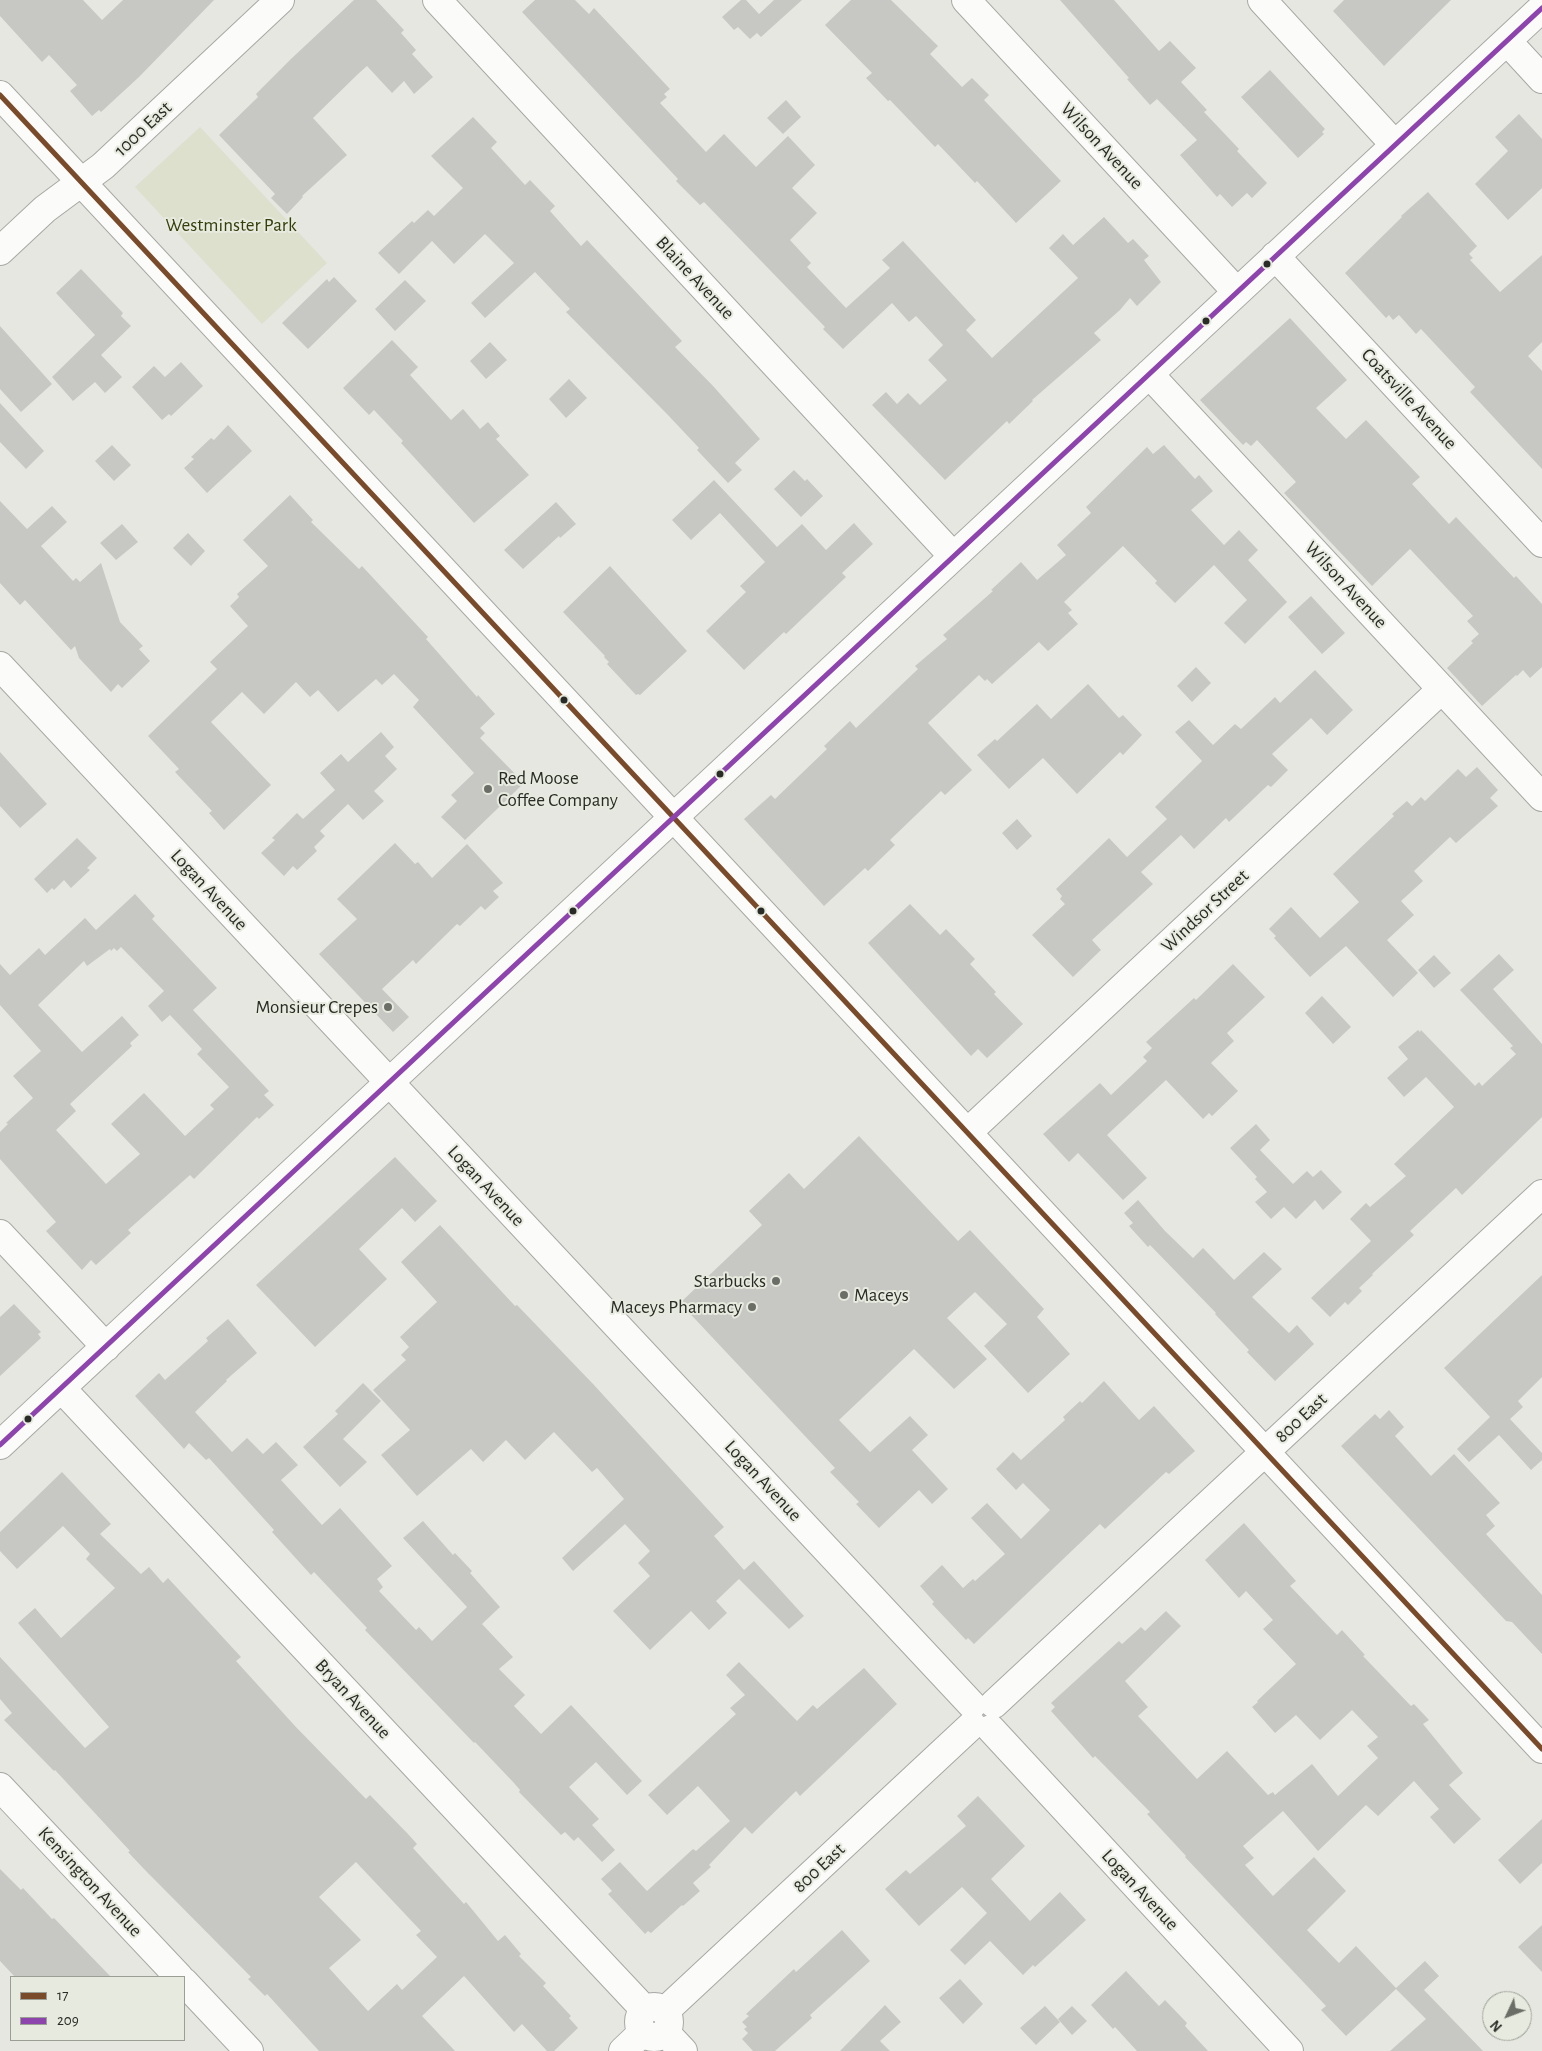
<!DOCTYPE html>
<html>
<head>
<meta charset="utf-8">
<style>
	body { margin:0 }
	#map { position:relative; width:1542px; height:2051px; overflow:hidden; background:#e6e7e1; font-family:"Alegreya Sans",sans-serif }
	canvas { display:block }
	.legend { position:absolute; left:10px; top:1976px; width:175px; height:65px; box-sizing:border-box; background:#e7eade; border:1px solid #9b9e94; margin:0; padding:6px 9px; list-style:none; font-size:15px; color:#292b26 }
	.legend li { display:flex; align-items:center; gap:10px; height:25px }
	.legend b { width:25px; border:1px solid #9b9e94 }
	.north { position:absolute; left:1482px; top:1991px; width:50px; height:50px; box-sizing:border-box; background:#e7eade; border:1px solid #9b9e94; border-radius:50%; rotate:227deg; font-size:14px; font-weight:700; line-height:20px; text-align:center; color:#292b26 }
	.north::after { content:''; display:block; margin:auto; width:18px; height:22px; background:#6b6d67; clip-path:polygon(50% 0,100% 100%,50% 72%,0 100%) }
</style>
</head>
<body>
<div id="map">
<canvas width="1542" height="2051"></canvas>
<ul class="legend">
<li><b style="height:6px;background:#7a4b2a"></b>17</li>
<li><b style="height:6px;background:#8e44ad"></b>209</li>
</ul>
<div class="north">N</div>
</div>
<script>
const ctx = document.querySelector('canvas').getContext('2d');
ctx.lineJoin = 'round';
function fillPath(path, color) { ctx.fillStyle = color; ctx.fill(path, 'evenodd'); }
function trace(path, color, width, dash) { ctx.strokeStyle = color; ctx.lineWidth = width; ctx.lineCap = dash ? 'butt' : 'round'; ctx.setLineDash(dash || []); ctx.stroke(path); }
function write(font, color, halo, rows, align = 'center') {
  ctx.font = font + ' "Alegreya Sans",sans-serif'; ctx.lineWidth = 4; ctx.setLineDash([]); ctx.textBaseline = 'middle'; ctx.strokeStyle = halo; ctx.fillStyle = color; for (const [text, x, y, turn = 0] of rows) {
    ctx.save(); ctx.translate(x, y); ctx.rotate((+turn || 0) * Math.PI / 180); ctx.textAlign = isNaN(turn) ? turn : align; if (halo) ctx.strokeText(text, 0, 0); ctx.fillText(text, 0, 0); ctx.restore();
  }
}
const green = new Path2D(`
	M200,127L327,263L262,324L135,187Z`);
const building = new Path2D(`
	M0,0H83L102,20L123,0H214L139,77L101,112L99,110L92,116L70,91L77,85L49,55L42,62L0,16Z
	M354,0H376L404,30L401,33L416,50L412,54L433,77L414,94L404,81L392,93L367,66L358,74L313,118L347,155L302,196L303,197L287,214L271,198L275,194L219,135L258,97L256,94L292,58Z
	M535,0H575L589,14L594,8L670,89L664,94L667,97L660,103L706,152L724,134L756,167L788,136L815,165L792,188L817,213L790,240L811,263L807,267L846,308L890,268L882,260L903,241L976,320L966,330L992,358L1078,278L1049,248L1063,234L1073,245L1104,217L1128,243L1133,239L1149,256L1144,260L1161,282L1137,306L1130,298L1120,310L1094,333L1101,340L1032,400L1033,401L1009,424L1007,421L945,480L872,405L886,392L897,404L908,393L920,405L947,380L928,360L943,345L916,316L909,322L892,303L843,349L823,329L825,327L704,202L700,205L676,181L678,179L522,12Z
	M741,0H746L759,14L774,0H802L761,37L757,33L750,39L738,27L734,30L722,17Z
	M851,0H891L938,46L930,54L962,87L972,78L989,95L984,100L1061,181L1016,223L977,181L975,183L938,144L935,147L890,100L888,101L866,78L872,73L825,25Z
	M1060,0H1114L1159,51L1170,41L1196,68L1181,82L1207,110L1204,112L1239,149L1237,151L1267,183L1252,198L1247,193L1232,207L1220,194L1217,197L1180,155L1197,140L1157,99L1150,105L1127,79L1129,78Z
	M1344,0H1451L1384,66L1333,11Z
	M1270,70L1325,129L1322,132L1324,134L1298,158L1241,97Z
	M786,100L801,117L783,134L767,118Z
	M1519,114L1542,139V188L1508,220L1475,184L1508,151L1495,137Z
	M473,117L497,142L491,148L525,185L530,180L555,206L550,211L581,246L587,240L682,341L675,347L714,387L760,439L735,463L742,470L728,483L697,450L699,448L667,414L566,312L570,309L535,272L485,318L471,303L514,263L485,234L454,264L432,241L399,274L378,253L412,221L414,223L428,210L434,216L463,188L431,156Z
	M1428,192L1477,246L1469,254L1473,258L1470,260L1500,292L1542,255V342L1528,356L1542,371V469L1470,392L1475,387L1421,329L1416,334L1399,315L1393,320L1389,315L1386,318L1345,273L1402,217L1401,216Z
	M81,269L123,313L121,316L131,326L101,355L122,377L105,393L95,382L73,401L52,377L95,335L56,293Z
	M334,277L357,301L308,349L282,323L327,279L329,282Z
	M405,280L426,301L395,331L375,309Z
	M1290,318L1347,380L1316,408L1346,439L1366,420L1420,477L1412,484L1449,524L1456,517L1514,578L1516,576L1542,604V667L1530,678L1523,670L1517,676L1516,675L1482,706L1447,668L1473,643L1471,641L1479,634L1467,621L1473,616L1410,549L1372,586L1284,493L1296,482L1257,440L1251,446L1246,442L1243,445L1200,400Z
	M0,326L52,384L21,412L0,389Z
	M392,340L418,367L410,375L451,420L463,409L480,429L488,422L500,436L496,439L529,475L474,523L401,443L403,441L374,410L369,415L343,388Z
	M490,342L507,360L486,379L470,361Z
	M181,362L203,386L171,416L169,414L162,420L132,387L154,366L165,377Z
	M569,379L587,398L566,418L549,399Z
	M0,403L44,451L26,469L0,442Z
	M228,425L252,451L207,493L184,468L194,459L191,457L211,438L214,440Z
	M112,445L131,465L114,481L95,461Z
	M1164,445L1195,479L1199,475L1213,491L1191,510L1224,545L1239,530L1258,550L1248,560L1287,602L1245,644L1224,623L1247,600L1214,565L1175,603L1155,583L1157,581L1123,546L1064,602L1072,610L1068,613L1078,624L1048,651L1039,642L992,684L987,679L985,681L979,675L928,723L972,770L945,795L941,791L890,840L895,845L868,871L865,868L824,906L744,819L771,795L775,799L827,749L824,746L850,721L856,728L918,669L915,666L947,639L943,635L993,591L991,590L1021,562L1037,580L1066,555L1057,545L1091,513L1086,507L1147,447L1153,454Z
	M794,470L805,481L807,479L823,496L801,517L774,489Z
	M714,480L777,547L802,524L826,550L854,523L873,544L842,573L846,577L786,634L784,632L744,670L706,631L746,592L740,586L765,562L720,513L691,540L672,520Z
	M290,495L313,520L311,522L359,569L362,566L428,637L426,639L477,697L478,695L495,714L480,728L485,733L480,738L524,783L465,840L441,817L457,801L451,795L474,773L413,707L419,700L394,674L382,685L376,679L338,712L318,690L310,697L296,682L264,714L242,692L211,722L271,785L224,830L209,813L212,811L175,772L179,769L148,736L217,669L210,662L248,626L230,606L239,597L237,594L268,566L243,540Z
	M0,501L27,529L52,506L67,522L41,546L73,581L76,578L80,582L101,563L120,622L143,646L139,649L150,661L122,688L118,684L111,692L79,658L75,646L71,650L25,600L20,605L0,583Z
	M556,502L576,524L560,538L559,536L523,569L504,550Z
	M122,524L138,542L116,560L100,543Z
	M188,533L205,551L191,566L173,548Z
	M610,566L687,651L640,695L638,694L636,695L607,664L609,662L604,657L605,656L563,612Z
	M1311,596L1345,633L1322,654L1288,617Z
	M1196,667L1211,683L1192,702L1177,686Z
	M1315,670L1353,710L1327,735L1311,718L1272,754L1288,770L1271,787L1268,785L1229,822L1226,818L1194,849L1181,835L1141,872L1153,884L1092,940L1101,950L1073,977L1032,935L1065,904L1060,899L1062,896L1056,889L1109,838L1127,857L1167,819L1155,807L1202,761L1175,732L1189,720L1213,745L1235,724L1241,729L1275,697L1280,703Z
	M1088,684L1119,718L1123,715L1142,735L1123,755L1120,752L1077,794L1043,758L1009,789L977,755L995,739L997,741L1037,704L1051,719Z
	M381,732L394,747L385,756L397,769L374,791L384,801L363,820L348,804L320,831L325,836L314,847L317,851L297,870L293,866L284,876L261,853L275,840L272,838L297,813L303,819L335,790L320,773L341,754L348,762Z
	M0,752L47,804L20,828L0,806Z
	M1477,767L1498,790L1490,798L1498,806L1456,843L1450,837L1414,871L1423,881L1401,901L1414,915L1387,940L1418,973L1393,997L1346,946L1310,977L1274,938L1276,936L1269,929L1291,907L1320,938L1359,902L1333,874L1394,816L1392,814L1407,801L1412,806L1421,797L1425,801L1458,769L1466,777Z
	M1017,819L1032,836L1017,850L1002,833Z
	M77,838L97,858L87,868L90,870L71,888L64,880L54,890L52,888L47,893L34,879Z
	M395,843L415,864L418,862L432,878L467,844L503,883L493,891L499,897L485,910L481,906L460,926L457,924L416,964L413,960L382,989L409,1017L393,1032L319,954L357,919L337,899Z
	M135,894L155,916L152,919L217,988L193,1010L269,1091L264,1095L274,1105L259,1119L257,1117L194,1179L190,1175L128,1230L131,1233L96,1265L91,1260L82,1270L46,1231L56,1222L0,1159V1132L8,1124L6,1123L33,1098L13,1076L41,1051L0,1005V964L10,975L39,948L45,955L85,918L96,930ZM121,947L164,991L148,1006L162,1022L170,1015L202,1049L197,1054L229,1087L210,1105L214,1109L185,1136L144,1093L111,1124L140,1154L106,1184L56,1130L76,1111L70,1104L132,1046L130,1043L139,1035L122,1016L82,1052L38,1005L84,961L87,966L110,949L111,951L114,948L117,951Z
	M910,904L940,935L946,929L975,959L970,964L996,992L994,994L1023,1024L987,1058L978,1049L971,1056L868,943Z
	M1499,954L1514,970L1493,989L1542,1044V1117L1462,1195L1456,1188L1410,1231L1414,1235L1372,1274L1373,1275L1359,1288L1362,1291L1348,1305L1345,1302L1330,1317L1311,1298L1371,1241L1350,1219L1366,1203L1370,1207L1406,1176L1394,1164L1454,1107L1426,1077L1404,1097L1387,1078L1408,1059L1398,1047L1418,1030L1420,1032L1421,1030L1475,1086L1479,1082L1482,1086L1516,1054L1510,1048L1513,1046L1460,990Z
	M1434,955L1451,973L1434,988L1418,970Z
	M1233,964L1265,997L1227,1033L1234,1041L1211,1063L1238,1091L1212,1116L1209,1113L1203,1119L1166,1080L1107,1135L1147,1178L1123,1200L1078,1153L1069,1162L1043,1134L1100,1083L1111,1095L1147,1061L1143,1057L1152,1048L1146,1042L1194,998L1196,1000Z
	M1322,996L1351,1027L1333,1044L1305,1013Z
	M1256,1124L1270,1140L1260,1150L1293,1184L1307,1171L1313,1177L1321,1170L1342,1192L1323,1210L1315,1200L1296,1219L1284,1207L1271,1219L1255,1202L1267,1192L1255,1179L1257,1177L1230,1148Z
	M859,1136L958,1241L970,1230L1044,1309L1037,1317L1070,1354L1028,1393L984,1346L1007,1324L975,1292L947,1318L987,1359L954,1389L914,1349L839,1420L870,1452L910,1416L928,1435L912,1450L948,1489L932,1504L919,1490L879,1528L856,1504L859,1502L830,1472L835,1468L680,1303L762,1225L749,1211L789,1173L804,1189Z
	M395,1157L437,1201L415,1222L402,1208L359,1249L387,1279L315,1347L256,1285Z
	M1138,1200L1165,1231L1193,1258L1203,1248L1234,1280L1264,1252L1282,1269L1252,1297L1289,1333L1297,1325L1314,1344L1275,1381L1247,1352L1249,1350L1215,1314L1216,1313L1150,1245L1148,1247L1129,1226L1133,1223L1124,1213Z
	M440,1225L515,1306L517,1305L594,1385L724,1527L714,1536L744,1570L754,1561L804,1616L789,1629L739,1579L716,1601L727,1613L709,1630L691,1611L650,1650L613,1611L650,1576L638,1563L650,1551L625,1524L573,1571L562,1558L624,1499L597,1468L592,1472L554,1432L525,1460L506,1440L483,1462L471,1449L417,1496L381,1455L410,1430L373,1390L406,1360L401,1355L409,1347L400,1337L437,1302L401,1262Z
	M1542,1275V1377L1518,1401L1523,1407L1510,1419L1542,1453V1460L1531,1470L1499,1435L1469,1462L1457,1449L1490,1417L1444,1368Z
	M14,1304L41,1332L38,1334L41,1338L0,1376V1317Z
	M228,1319L257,1353L226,1380L227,1381L195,1412L232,1452L247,1438L263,1454L276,1442L298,1465L281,1480L322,1525L340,1508L392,1566L377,1579L383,1587L379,1591L416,1630L419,1627L432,1641L467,1607L403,1538L423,1521L453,1555L455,1553L472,1571L470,1573L500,1607L482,1624L513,1657L499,1669L525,1695L514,1706L541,1734L571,1705L642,1781L627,1795L596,1762L569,1787L599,1819L592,1825L615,1850L602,1862L578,1837L574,1841L565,1832L561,1835L519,1792L520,1790L514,1783L475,1742L474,1743L365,1630L367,1628L314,1572L311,1575L272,1532L274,1530L209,1458L206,1460L189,1443L184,1449L135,1396L159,1373L165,1380L208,1341L206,1338Z
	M1104,1381L1139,1420L1154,1406L1195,1451L1169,1474L1166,1472L1105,1529L1100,1524L974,1644L968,1638L966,1640L932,1604L934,1602L920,1586L942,1565L963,1588L973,1579L975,1581L1005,1554L971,1518L987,1503L1021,1539L1050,1510L1023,1483L1016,1490L996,1469L1013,1452L1021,1460L1065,1420L1063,1417L1080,1401L1082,1403Z
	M363,1383L381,1401L343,1439L367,1462L340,1487L303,1447L338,1414L335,1411Z
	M1389,1410L1404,1427L1395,1436L1431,1476L1454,1454L1500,1503L1486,1515L1495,1526L1486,1534L1542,1595V1654L1512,1622L1506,1621L1341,1446L1375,1414L1380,1419Z
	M62,1472L111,1524L100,1534L141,1574L149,1567L163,1583L168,1578L241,1657L236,1661L295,1726L366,1799L370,1795L408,1834L417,1844L413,1848L464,1904L466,1902L498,1941L505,1935L521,1954L519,1956L546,1983L543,1986L571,2016L569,2018L578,2028L554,2051H547L522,2024L514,2032L464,1976L422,2016L455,2051H319L267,1994L265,1996L248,1979L251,1977L144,1869L128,1852L130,1851L55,1770L54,1771L4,1720L12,1713L0,1699V1657L85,1748L109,1727L18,1623L35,1608L61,1638L115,1588L86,1559L90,1554L63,1526L17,1569L0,1551V1532ZM356,1862L421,1931L416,1935L437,1957L402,1990L397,1984L368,2011L329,1968L361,1940L319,1897Z
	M1244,1523L1296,1581L1290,1586L1337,1635L1342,1630L1365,1655L1363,1656L1411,1706L1414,1704L1429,1720L1423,1724L1463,1773L1449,1785L1481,1819L1454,1844L1430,1817L1439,1809L1414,1781L1378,1816L1366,1805L1318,1851L1283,1811L1243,1846L1254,1858L1245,1865L1273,1896L1314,1857L1346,1891L1307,1930L1339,1963L1356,1946L1396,1988L1425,1961L1439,1976L1424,1990L1483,2051H1390L1426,2019L1396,1989L1346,2036L1321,2010L1326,2006L1185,1857L1186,1856L1147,1814L1150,1812L1095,1756L1093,1758L1051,1711L1055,1707L1051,1703L1119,1641L1122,1644L1141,1627L1145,1631L1166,1611L1181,1626L1125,1681L1148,1707L1138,1716L1197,1779L1227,1751L1268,1795L1273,1792L1275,1795L1312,1764L1338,1796L1378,1758L1367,1746L1378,1737L1352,1710L1320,1740L1296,1715L1275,1733L1252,1707L1258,1702L1257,1701L1296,1664L1263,1629L1273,1620L1246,1591L1239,1598L1205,1560Z
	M739,1662L797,1721L813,1705L817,1709L864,1668L897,1704L800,1796L796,1791L752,1834L745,1827L709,1865L711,1867L693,1883L700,1891L683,1906L682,1905L651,1933L648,1931L645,1934L608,1894L612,1891L601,1879L620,1862L647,1891L693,1849L696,1851L730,1821L698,1786L667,1815L648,1795L736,1714L730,1708L745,1695L726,1675Z
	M978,1796L1025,1846L991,1879L1030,1921L1060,1892L1086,1920L1035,1967L1033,1965L1023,1975L990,1941L965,1965L950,1950L987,1913L962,1887L919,1926L885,1889L906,1870L910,1874L966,1826L957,1816Z
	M1542,1819V1863L1520,1884L1498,1860Z
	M0,1869L21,1890L23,1888L52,1919L54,1918L111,1977H15L0,1961Z
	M1542,1925V1972L1518,1947Z
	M842,1930L870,1961L810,2015L812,2018L775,2051H753L742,2039L748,2033L744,2029L747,2027L742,2022L749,2016L746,2014L794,1969L796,1972Z
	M1126,1971L1159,2006L1165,2000L1187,2023L1185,2026L1208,2051H1137L1115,2027L1113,2029L1091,2005Z
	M960,1979L983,2004L963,2024L939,1998Z
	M885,2005L901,2022L880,2041L890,2051H840Z
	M1045,2006L1060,2022L1036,2045L1020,2028Z
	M1072,2006L1087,2021L1072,2035L1058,2019Z`);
const minor = new Path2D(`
	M437,0L953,556
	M966,0L1237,292
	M1262,0L1395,145
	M1507,41L1542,79
	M0,95L1542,1749
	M0,251L45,209L103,166L280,0
	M1275,256L1542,543
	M1149,374L1542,797
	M0,666L972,1705
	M968,1132L1442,689
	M0,1234L106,1347
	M61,1388L645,2010
	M0,1445L1542,8
	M994,1704L1542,1194
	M991,1729L1289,2051
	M0,1787L179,1977
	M184,1982L249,2051
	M639 2022a15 15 0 1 1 30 0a15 15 0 1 1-30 0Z
	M665,2011L972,1725
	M666,2033L683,2051
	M623,2051L643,2032`);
const bus1 = new Path2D(`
	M0,95L1542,1749`);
const bus2 = new Path2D(`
	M0,1445L1542,8`);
const markers = [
	[1267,264,4.5,"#292b26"],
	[1206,321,4.5,"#292b26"],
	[564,700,4.5,"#292b26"],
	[720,774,4.5,"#292b26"],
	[488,789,5,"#6b6d67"],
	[573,911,4.5,"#292b26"],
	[761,911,4.5,"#292b26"],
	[388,1007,5,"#6b6d67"],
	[776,1281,5,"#6b6d67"],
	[844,1295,5,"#6b6d67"],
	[752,1307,5,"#6b6d67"],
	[28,1419,4.5,"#292b26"]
];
const streetNames = [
	["1000 East",143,129,-43],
	["Wilson Avenue",1102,146,47],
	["Blaine Avenue",695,278,47],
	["Coatsville Avenue",1409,399,47],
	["Wilson Avenue",1346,585,47],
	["Logan Avenue",209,890,47],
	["Windsor Street",1205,911,-43],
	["Logan Avenue",486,1186,47],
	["800 East",1301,1418,-43],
	["Logan Avenue",763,1481,47],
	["Bryan Avenue",353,1699,47],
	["800 East",819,1868,-43],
	["Kensington Avenue",90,1882,47],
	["Logan Avenue",1140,1890,47]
];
const parkNames = [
	["Westminster Park",231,225]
];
const poiNames = [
	["Red Moose",498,778,"left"],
	["Coffee Company",498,800,"left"],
	["Monsieur Crepes",378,1007],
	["Starbucks",766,1281],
	["Maceys",854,1295,"left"],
	["Maceys Pharmacy",742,1307]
];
fillPath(green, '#dce0cd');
fillPath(building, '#c7c8c4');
trace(minor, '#a7a8a4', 30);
trace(minor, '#fbfbfa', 28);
trace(bus1, '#7a4b2a', 5);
trace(bus2, '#8e44ad', 5);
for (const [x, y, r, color] of markers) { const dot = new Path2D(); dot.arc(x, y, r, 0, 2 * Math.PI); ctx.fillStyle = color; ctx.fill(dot); trace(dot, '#e7eade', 2); }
write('19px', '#292b26', '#e7eade', streetNames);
write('19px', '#353e0b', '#e7eade', parkNames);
write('19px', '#292b26', '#e7eade', poiNames, 'right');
</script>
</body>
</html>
